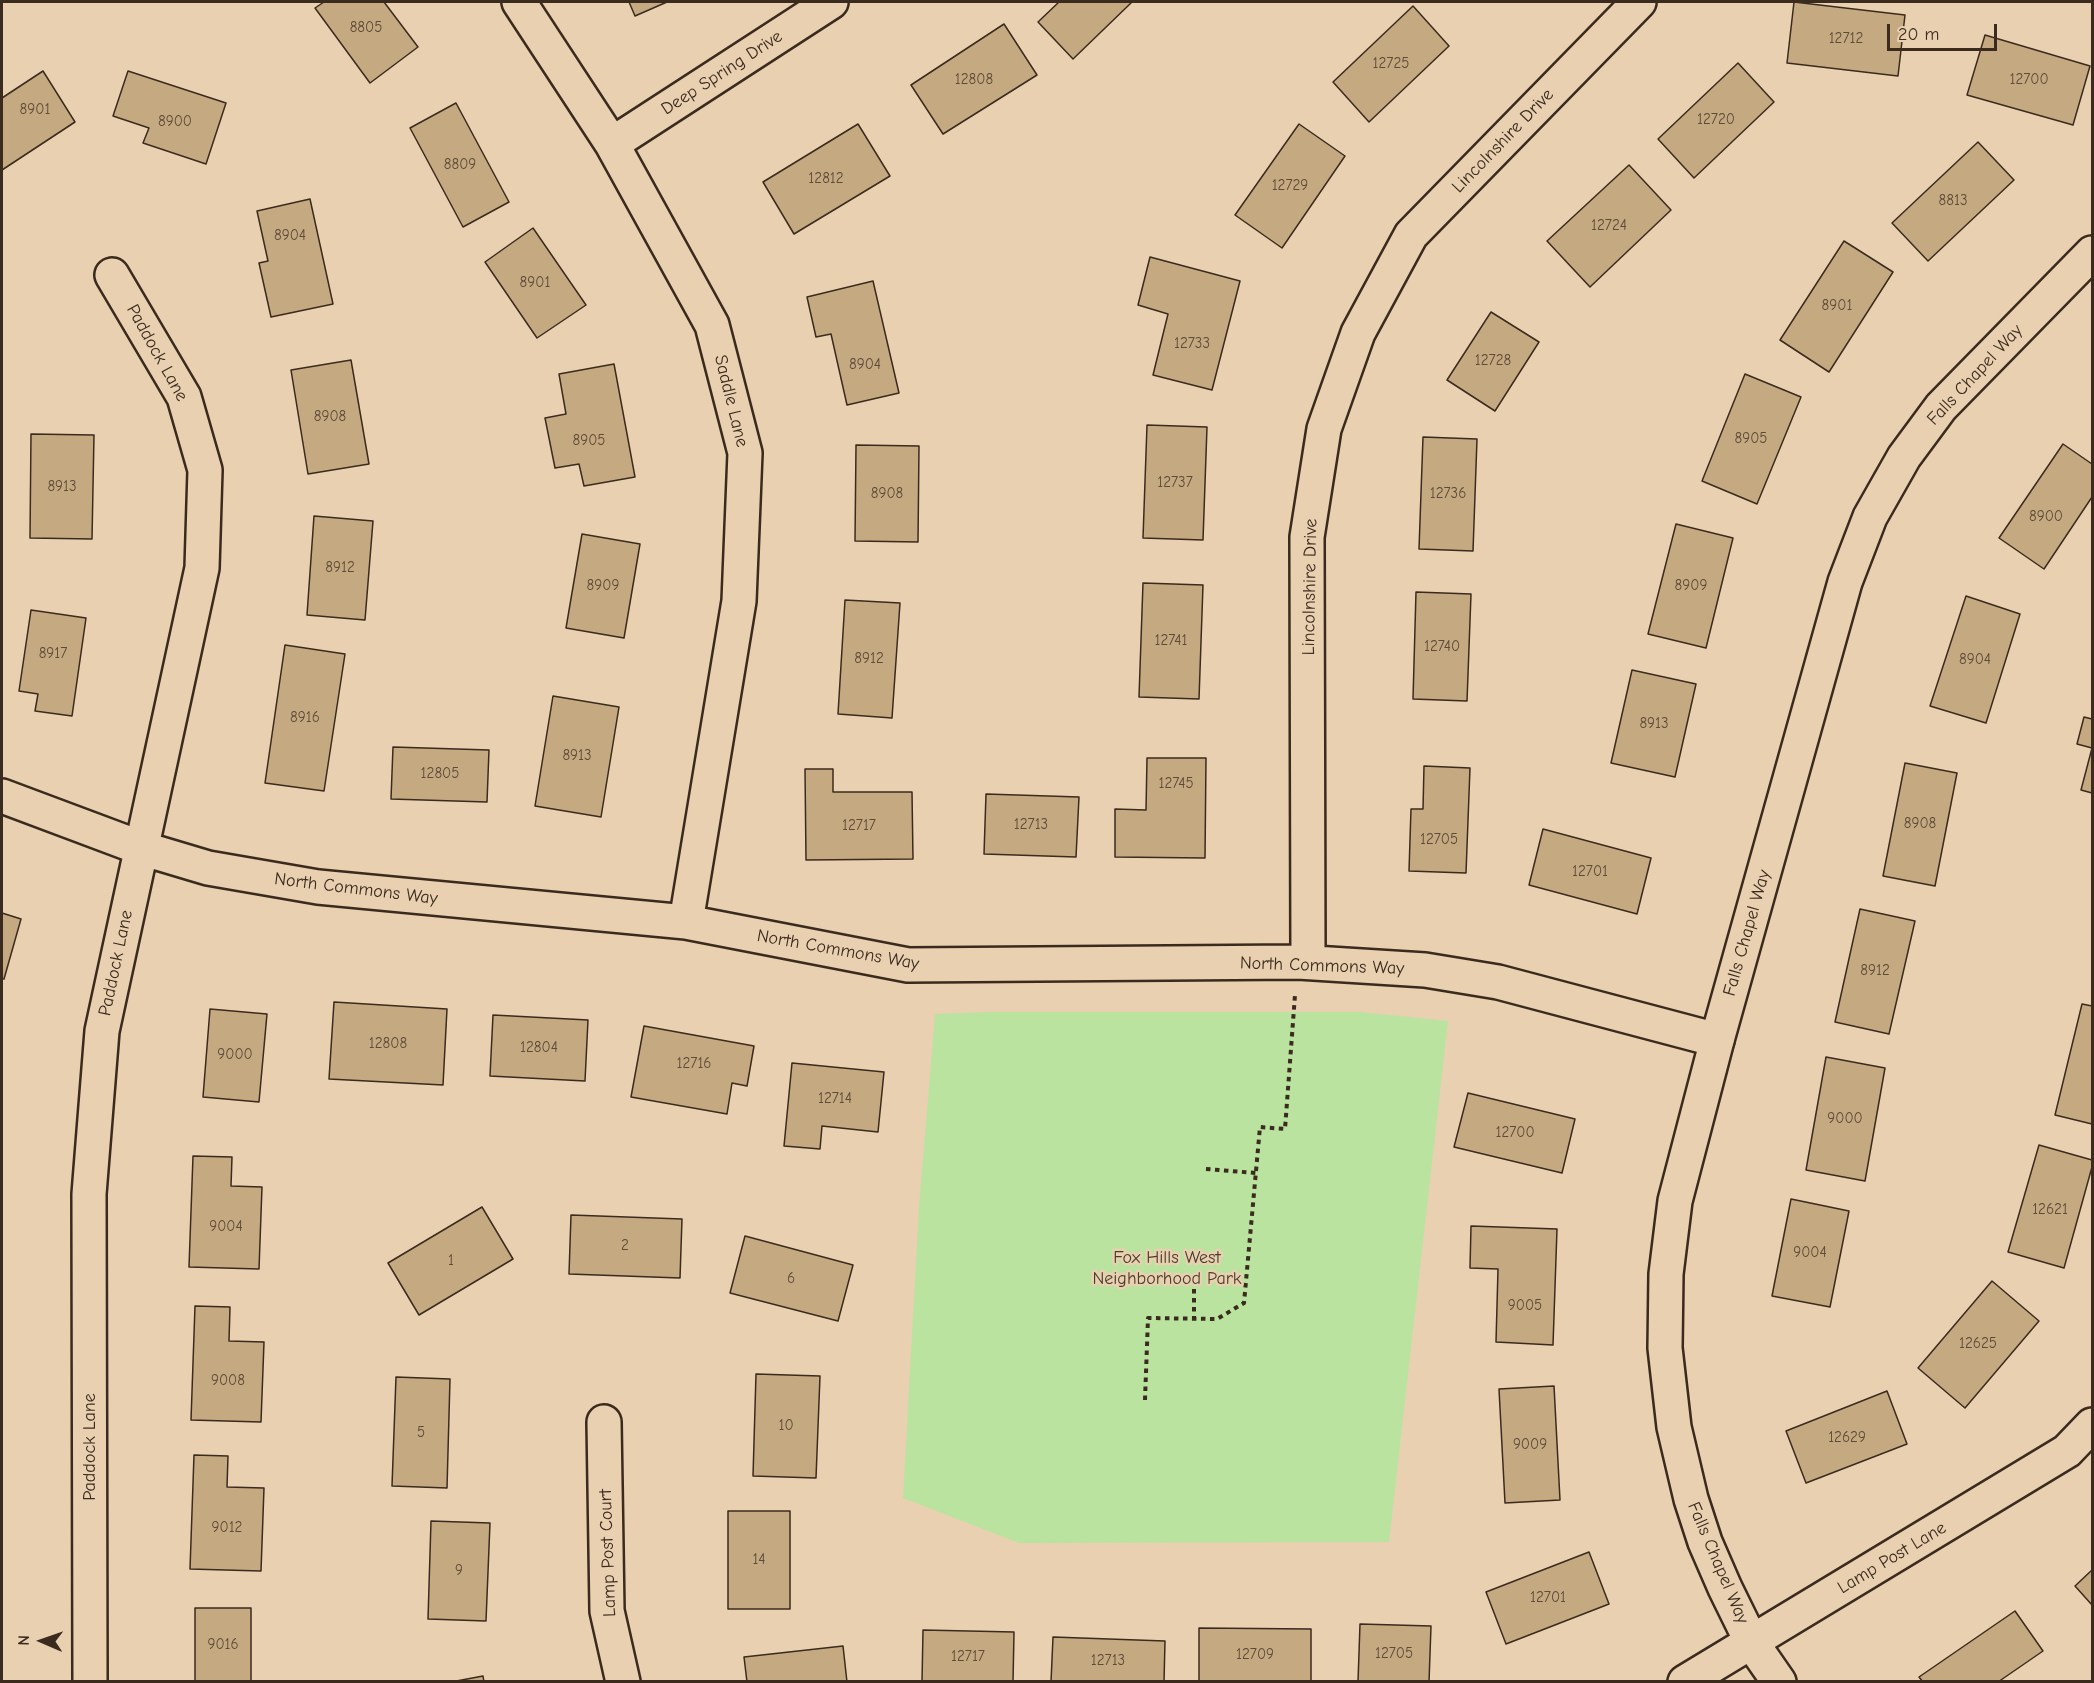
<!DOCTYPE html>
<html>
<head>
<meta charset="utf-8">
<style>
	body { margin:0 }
	#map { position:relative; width:2094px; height:1683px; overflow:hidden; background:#e8d0b0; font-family:"Comic Neue",sans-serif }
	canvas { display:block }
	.frame { position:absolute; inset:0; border:3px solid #3b2a1e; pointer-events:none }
	.north { position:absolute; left:12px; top:1611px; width:60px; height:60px; -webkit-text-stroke:4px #e8d0b0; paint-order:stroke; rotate:272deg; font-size:16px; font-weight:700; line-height:24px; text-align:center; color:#3b2a1e }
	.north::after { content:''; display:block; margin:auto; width:21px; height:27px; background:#3b2a1e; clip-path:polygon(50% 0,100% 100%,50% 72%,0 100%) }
	.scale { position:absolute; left:1887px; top:24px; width:110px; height:27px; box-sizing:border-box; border:3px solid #3b2a1e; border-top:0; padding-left:8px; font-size:18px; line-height:21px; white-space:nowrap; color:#3b2a1e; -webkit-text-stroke:4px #e8d0b0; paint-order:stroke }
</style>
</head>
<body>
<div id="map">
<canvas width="2094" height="1683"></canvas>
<div class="frame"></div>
<div class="north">N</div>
<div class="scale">20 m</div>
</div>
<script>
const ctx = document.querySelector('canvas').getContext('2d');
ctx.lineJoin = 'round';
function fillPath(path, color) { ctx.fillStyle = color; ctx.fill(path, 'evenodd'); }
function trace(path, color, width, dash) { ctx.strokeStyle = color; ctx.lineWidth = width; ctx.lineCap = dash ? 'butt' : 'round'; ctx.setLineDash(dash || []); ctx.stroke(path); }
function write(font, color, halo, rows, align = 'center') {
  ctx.font = font + ' "Comic Neue",sans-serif'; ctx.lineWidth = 5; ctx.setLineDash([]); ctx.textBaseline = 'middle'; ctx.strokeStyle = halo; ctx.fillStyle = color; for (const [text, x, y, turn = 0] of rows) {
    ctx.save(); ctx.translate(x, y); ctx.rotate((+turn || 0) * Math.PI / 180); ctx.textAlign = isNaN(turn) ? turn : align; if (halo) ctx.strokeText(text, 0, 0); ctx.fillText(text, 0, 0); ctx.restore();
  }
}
const green = new Path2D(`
	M987,1012H1360L1448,1021L1389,1542L1019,1543L903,1498L919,1207L935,1014Z`);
const building = new Path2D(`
	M324,2H384L418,47L370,83L315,8Z
	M629,2H667L635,16Z
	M1059,2H1132L1073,59L1038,22Z
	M1794,2L1905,15L1898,76L1787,63Z
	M1413,6L1449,46L1369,122L1333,82Z
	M1004,24L1037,75L943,134L911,85Z
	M1985,35L2090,66L2073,125L1967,95Z
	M1738,63L1774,102L1694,178L1658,139Z
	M43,71L75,122L2,170V98Z
	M128,71L226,103L206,164L143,143L149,128L113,116Z
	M456,103L509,202L463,227L410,128Z
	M858,124L890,176L794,234L763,182Z
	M1299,124L1345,156L1282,248L1235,215Z
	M1978,142L2014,180L1928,261L1892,223Z
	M1629,165L1671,210L1590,287L1547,241Z
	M310,199L333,304L271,317L259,263L268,261L257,211Z
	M533,228L586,305L537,338L485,262Z
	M1844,241L1893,272L1829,372L1780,340Z
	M1150,257L1240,281L1212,390L1153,375L1168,314L1138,305Z
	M873,281L899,393L847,405L831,334L816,337L807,297Z
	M1491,312L1539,342L1495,411L1447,380Z
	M351,360L369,464L308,474L291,370Z
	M614,364L635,477L584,486L579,464L555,468L545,418L566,414L559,374Z
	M1745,374L1801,397L1757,504L1702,481Z
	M1147,425L1207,427L1203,540L1143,538Z
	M31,434L94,435L92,539L30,538Z
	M1423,437L1477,439L1473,551L1419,549Z
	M2063,444L2092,464V497L2044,569L1999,538Z
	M856,445L919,446L918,542L855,541Z
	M314,516L373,521L365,620L307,615Z
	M1676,524L1733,538L1706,648L1648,634Z
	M582,534L640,544L624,638L566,628Z
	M1143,583L1203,585L1199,699L1139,697Z
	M1416,592L1471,594L1467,701L1413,699Z
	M1966,596L2020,614L1986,723L1930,706Z
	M845,600L900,603L892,718L838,714Z
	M31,610L86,618L72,716L35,711L38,694L19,691Z
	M285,645L345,654L324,791L265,783Z
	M1632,670L1696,684L1675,777L1611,763Z
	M553,696L619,707L601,817L535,806Z
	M2084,717L2092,719V793L2081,790L2092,748L2077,744Z
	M393,747L489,750L487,802L391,799Z
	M1147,758H1206L1205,858L1115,857V809L1146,810Z
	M1905,763L1957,773L1935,886L1883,876Z
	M1424,766L1470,768L1466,873L1409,871L1411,809H1423Z
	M805,769H833V792H912L913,859L806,860Z
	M986,794L1079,797L1076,857L984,854Z
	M1543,829L1651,858L1637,914L1529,885Z
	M1860,909L1915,921L1889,1034L1835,1022Z
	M2,913L21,919L4,979H2Z
	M334,1002L447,1009L443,1085L329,1079Z
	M2082,1004L2092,1006V1124L2055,1115Z
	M210,1009L267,1014L259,1102L203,1097Z
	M493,1015L588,1020L585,1081L490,1076Z
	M644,1026L754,1046L747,1086L732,1083L727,1114L631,1097Z
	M1826,1057L1885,1068L1865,1181L1806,1170Z
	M792,1063L884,1072L878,1132L822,1126L820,1149L784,1146Z
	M1468,1093L1575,1119L1562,1173L1454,1147Z
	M2039,1145L2092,1160V1167L2064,1268L2008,1252Z
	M193,1156L232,1157L231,1186L262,1187L259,1269L189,1267Z
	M1791,1199L1849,1211L1830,1307L1772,1296Z
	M482,1207L513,1259L419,1315L388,1263Z
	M571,1215L682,1219L680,1278L569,1274Z
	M1471,1226L1557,1229L1553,1345L1496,1342L1498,1269L1470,1268Z
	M745,1236L853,1265L838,1321L730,1293Z
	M1992,1281L2039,1321L1965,1408L1918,1368Z
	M195,1306L230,1307L229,1341L264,1342L261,1422L191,1420Z
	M756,1374L820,1376L816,1478L753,1476Z
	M396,1377L450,1379L447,1488L392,1486Z
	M1554,1386L1560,1500L1505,1503L1499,1389Z
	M1887,1391L1907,1444L1806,1483L1786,1431Z
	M194,1455L228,1456L227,1487L264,1488L261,1571L190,1569Z
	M728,1511H790V1609H728Z
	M431,1521L490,1523L486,1621L428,1619Z
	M1589,1552L1609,1604L1506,1644L1486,1592Z
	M2092,1570V1605L2075,1586Z
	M195,1608H251V1682H195Z
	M2015,1611L2043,1651L1998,1682H1923L1919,1677Z
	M1360,1624L1431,1626L1429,1682H1358Z
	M1199,1628L1311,1629V1682H1199Z
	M923,1630L1014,1632L1013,1682H922Z
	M1053,1637L1165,1641L1164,1682H1051Z
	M843,1646L847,1682H747L744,1657Z
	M483,1676L484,1682H451Z`);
const path = new Path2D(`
	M1206,1169L1256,1173
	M1194,1289V1319
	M1145,1400L1148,1318L1217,1319L1244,1303L1260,1127L1285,1129L1295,995`);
const minor = new Path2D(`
	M519,2L612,144L712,325L745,453L739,601L686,922
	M612,144L831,2
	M2,796L141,848L208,868L318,887L686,922L908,965L1298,962L1425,970L1498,982L1717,1040
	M1308,962L1307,537L1324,429L1358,333L1411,235L1639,2
	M604,1422L607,1611L623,1682
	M90,1682L89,1194L102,1031L202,568L205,470L184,397L112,275
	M1685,1682L2067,1451L2092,1425`);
const tertiary = new Path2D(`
	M1779,1682L1752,1643L1725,1588L1705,1542L1691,1499L1674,1427L1665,1348L1666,1274L1675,1201L1717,1040L1845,582L1870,517L1904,457L1941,407L2092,253`);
const numberNames = [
	["8805",366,28],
	["12712",1846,39],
	["12725",1391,64],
	["12808",974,80],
	["12700",2029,80],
	["8901",35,110],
	["12720",1716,120],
	["8900",175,122],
	["8809",460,165],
	["12812",826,179],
	["12729",1290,186],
	["8813",1953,201],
	["12724",1609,226],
	["8904",290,236],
	["8901",535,283],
	["8901",1837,306],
	["12733",1192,344],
	["12728",1493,361],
	["8904",865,365],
	["8908",330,417],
	["8905",1751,439],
	["8905",589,441],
	["12737",1175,483],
	["8913",62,487],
	["8908",887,494],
	["12736",1448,494],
	["8900",2046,517],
	["8912",340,568],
	["8909",603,586],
	["8909",1691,586],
	["12741",1171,641],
	["12740",1442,647],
	["8917",53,654],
	["8912",869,659],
	["8904",1975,660],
	["8916",305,718],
	["8913",1654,724],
	["8913",577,756],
	["12805",440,774],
	["12745",1176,784],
	["8908",1920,824],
	["12713",1031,825],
	["12717",859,826],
	["12705",1439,840],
	["12701",1590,872],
	["8912",1875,971],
	["12808",388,1044],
	["12804",539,1048],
	["9000",235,1055],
	["12716",694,1064],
	["12714",835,1099],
	["9000",1845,1119],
	["12700",1515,1133],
	["12621",2050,1210],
	["9004",226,1227],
	["2",625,1246],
	["9004",1810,1253],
	["1",451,1261],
	["6",791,1279],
	["9005",1525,1306],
	["12625",1978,1344],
	["9008",228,1381],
	["10",786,1426],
	["5",421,1433],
	["12629",1847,1438],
	["9009",1530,1445],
	["9012",227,1528],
	["14",759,1560],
	["9",459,1571],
	["12701",1548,1598],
	["9016",223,1645],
	["12705",1394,1654],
	["12709",1255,1655],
	["12717",968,1657],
	["12713",1108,1661]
];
const streetNames = [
	["Deep Spring Drive",722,73,-33],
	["Lincolnshire Drive",1503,141,-46],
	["Paddock Lane",157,353,61],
	["Falls Chapel Way",1975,375,-47],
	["Saddle Lane",731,401,76],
	["Lincolnshire Drive",1310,587,-89],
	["North Commons Way",356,889,7],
	["Falls Chapel Way",1747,933,-74],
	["North Commons Way",838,950,10],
	["Paddock Lane",116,963,-78],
	["North Commons Way",1322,966,2],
	["Paddock Lane",90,1447,-90],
	["Lamp Post Court",608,1553,-92],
	["Lamp Post Lane",1892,1558,-31],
	["Falls Chapel Way",1718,1563,67]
];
const parkNames = [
	["Fox Hills West",1167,1258],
	["Neighborhood Park",1167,1279]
];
fillPath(green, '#bae3a0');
fillPath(building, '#c5a981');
trace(building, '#3b2a1e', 1.5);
trace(minor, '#3b2a1e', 38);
trace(tertiary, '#3b2a1e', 38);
trace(path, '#3b2a1e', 4, [4.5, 4.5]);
trace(minor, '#e8d0b0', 33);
trace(tertiary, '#e8d0b0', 33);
write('15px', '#5e4a37', null, numberNames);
write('18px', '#3b2a1e', '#e8d0b0', streetNames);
write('18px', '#483c2b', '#e8d0b0', parkNames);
</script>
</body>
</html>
